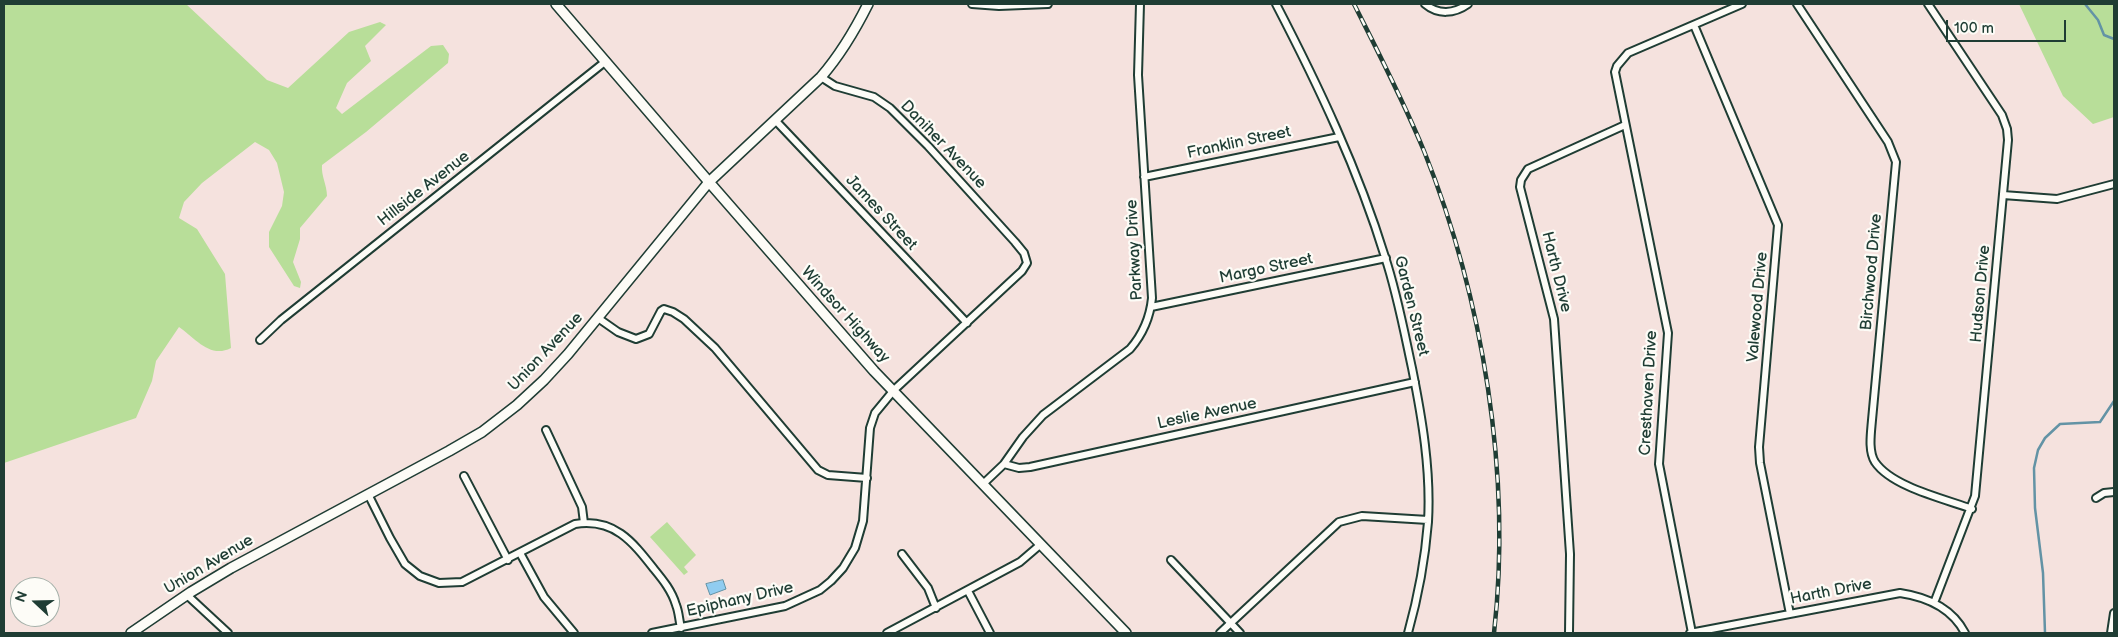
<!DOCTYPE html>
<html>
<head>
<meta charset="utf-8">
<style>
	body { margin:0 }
	#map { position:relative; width:2118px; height:637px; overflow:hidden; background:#f5e2de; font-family:"Balsamiq Sans",sans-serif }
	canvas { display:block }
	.frame { position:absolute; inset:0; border:5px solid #1f3d34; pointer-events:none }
	.north { position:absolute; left:10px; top:577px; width:50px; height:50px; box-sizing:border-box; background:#fdfcf7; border:1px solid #a4b0a9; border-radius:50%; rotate:291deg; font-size:14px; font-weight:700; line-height:20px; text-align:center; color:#1f3d34 }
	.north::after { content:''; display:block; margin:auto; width:18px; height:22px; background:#1f3d34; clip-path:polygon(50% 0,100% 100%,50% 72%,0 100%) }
	.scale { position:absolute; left:1946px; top:20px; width:120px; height:22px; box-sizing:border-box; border:2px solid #1f3d34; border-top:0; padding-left:6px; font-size:15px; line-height:18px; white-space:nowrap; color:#1f3d34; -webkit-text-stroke:4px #fdfcf7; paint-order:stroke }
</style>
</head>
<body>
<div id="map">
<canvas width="2118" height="637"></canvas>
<div class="frame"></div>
<div class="north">N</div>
<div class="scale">100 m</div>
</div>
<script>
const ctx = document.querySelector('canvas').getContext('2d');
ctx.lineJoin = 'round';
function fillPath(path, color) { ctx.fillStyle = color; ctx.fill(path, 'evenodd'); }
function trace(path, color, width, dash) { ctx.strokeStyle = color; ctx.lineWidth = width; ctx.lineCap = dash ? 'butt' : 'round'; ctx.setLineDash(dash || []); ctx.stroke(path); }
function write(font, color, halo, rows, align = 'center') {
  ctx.font = font + ' "Balsamiq Sans",sans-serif'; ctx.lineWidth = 4.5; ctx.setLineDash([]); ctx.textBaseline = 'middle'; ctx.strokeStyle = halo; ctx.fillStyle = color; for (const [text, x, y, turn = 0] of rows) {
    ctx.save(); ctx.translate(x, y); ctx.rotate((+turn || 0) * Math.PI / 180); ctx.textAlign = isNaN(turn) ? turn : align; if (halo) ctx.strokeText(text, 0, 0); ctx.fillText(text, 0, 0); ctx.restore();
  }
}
const green = new Path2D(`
	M4,4H186L267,80L288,88L349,32L380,22L386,25L365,46L371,61L347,83L336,108L342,114L431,46L443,45L449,54L448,63L366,132L322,165C321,176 327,185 327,196L300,228V239L293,262L301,282L300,288L294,286L269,247V232L282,206L284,192L277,163L269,150L255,142L202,183L184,202L179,218L197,229L225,274L231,348C210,359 195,338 179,327L156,361L152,381L136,418L4,463Z
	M2019,4H2114V117L2093,124L2063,96Z
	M667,522L696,555L684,567L688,572L684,575L650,537Z`);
const water = new Path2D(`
	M723,580L726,589L710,595L706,584Z`);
const stream = new Path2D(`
	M2085,4L2098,20L2104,35L2114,39
	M2045,633L2043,573L2035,508L2034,468L2038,450L2045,438L2060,424L2100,422L2114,401`);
const street = new Path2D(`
	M972,4L999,6L1048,4
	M1276,4C1318,85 1358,169 1385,257C1397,293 1404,331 1412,368C1422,418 1431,470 1428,522C1425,560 1418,597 1408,633
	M1425,4C1438,15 1454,14 1468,4
	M1797,4L1888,142L1896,162L1872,420C1871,433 1868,451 1875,462C1892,487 1945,499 1972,509
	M1928,4L2002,115L2007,129L2008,140L1975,496L1934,603
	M1694,25L1778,225L1759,447L1760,463L1790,614
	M776,121L967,323
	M1144,177L1339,137
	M2003,195L2057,199L2114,184
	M1151,307L1386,258
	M598,318L618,332L636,339L649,334L661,311L664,309L673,312L684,319L715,348L818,470L828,475L867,478
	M260,340L281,320L606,61
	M546,430L582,507L584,523
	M1004,464L1019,468L1030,467L1415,382
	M464,476L508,560
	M983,484L1004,464L1023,437L1043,415L1130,349C1143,334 1150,318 1152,298L1138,75L1140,4
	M368,494L390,538L405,564L420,576L439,583L462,582L575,524C614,518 632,541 654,569C663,580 672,591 676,605C679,612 679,620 681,628
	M2096,498L2104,493L2114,492
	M520,553L544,597L574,633
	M902,554L928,588L936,608
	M1171,560L1240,633
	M968,591L990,633
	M187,595L228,633
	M652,633L785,606L820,590L831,581L843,568L855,548L863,521L870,428L875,413L894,390L1022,271L1027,263L1024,253L1015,242L928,146L890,108L874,97L835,86L821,77
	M887,633L1020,562L1041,544
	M1220,633L1339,522L1362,516L1428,520
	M1569,633L1570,554L1554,319L1520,187L1521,180L1528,169L1625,125
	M1690,633L1900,593C1927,597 1952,608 1965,633
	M1692,633L1659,464L1668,333L1615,72L1617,66L1628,53L1742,4
	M2111,633L2114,613`);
const secondary = new Path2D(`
	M556,4L709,182L874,371L1126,633
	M131,633L191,592L231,568L449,451L482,432L517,405L544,380L568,354L709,182L821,77C840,55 855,30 868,4`);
const rail = new Path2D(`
	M1354,4C1378,52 1403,100 1424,151C1483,298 1512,475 1494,633`);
const streetNames = [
	["Franklin Street",1239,143,-12],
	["Daniher Avenue",943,145,46],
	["Hillside Avenue",424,189,-38],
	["James Street",881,213,47],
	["Parkway Drive",1135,250,-93],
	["Margo Street",1266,269,-12],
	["Harth Drive",1556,272,76],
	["Birchwood Drive",1872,272,-85],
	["Hudson Drive",1981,294,-85],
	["Garden Street",1411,306,76],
	["Valewood Drive",1758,307,-85],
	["Windsor Highway",845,315,48],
	["Union Avenue",546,352,-47],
	["Cresthaven Drive",1649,393,-87],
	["Leslie Avenue",1207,414,-12],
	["Union Avenue",209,565,-31],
	["Harth Drive",1831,592,-11],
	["Epiphany Drive",740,600,-13]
];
fillPath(green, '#b8de99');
fillPath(water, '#90ccf0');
trace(water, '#6393a5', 1);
trace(stream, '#6393a5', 2.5);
trace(street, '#1f3d34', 10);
trace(secondary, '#1f3d34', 12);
trace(street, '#fdfcf7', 6);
trace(secondary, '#fdfcf7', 9);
trace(rail, '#1f3d34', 4.5);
trace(rail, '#fdfcf7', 2.5, [8]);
write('16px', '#1f3d34', '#fdfcf7', streetNames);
</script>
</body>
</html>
